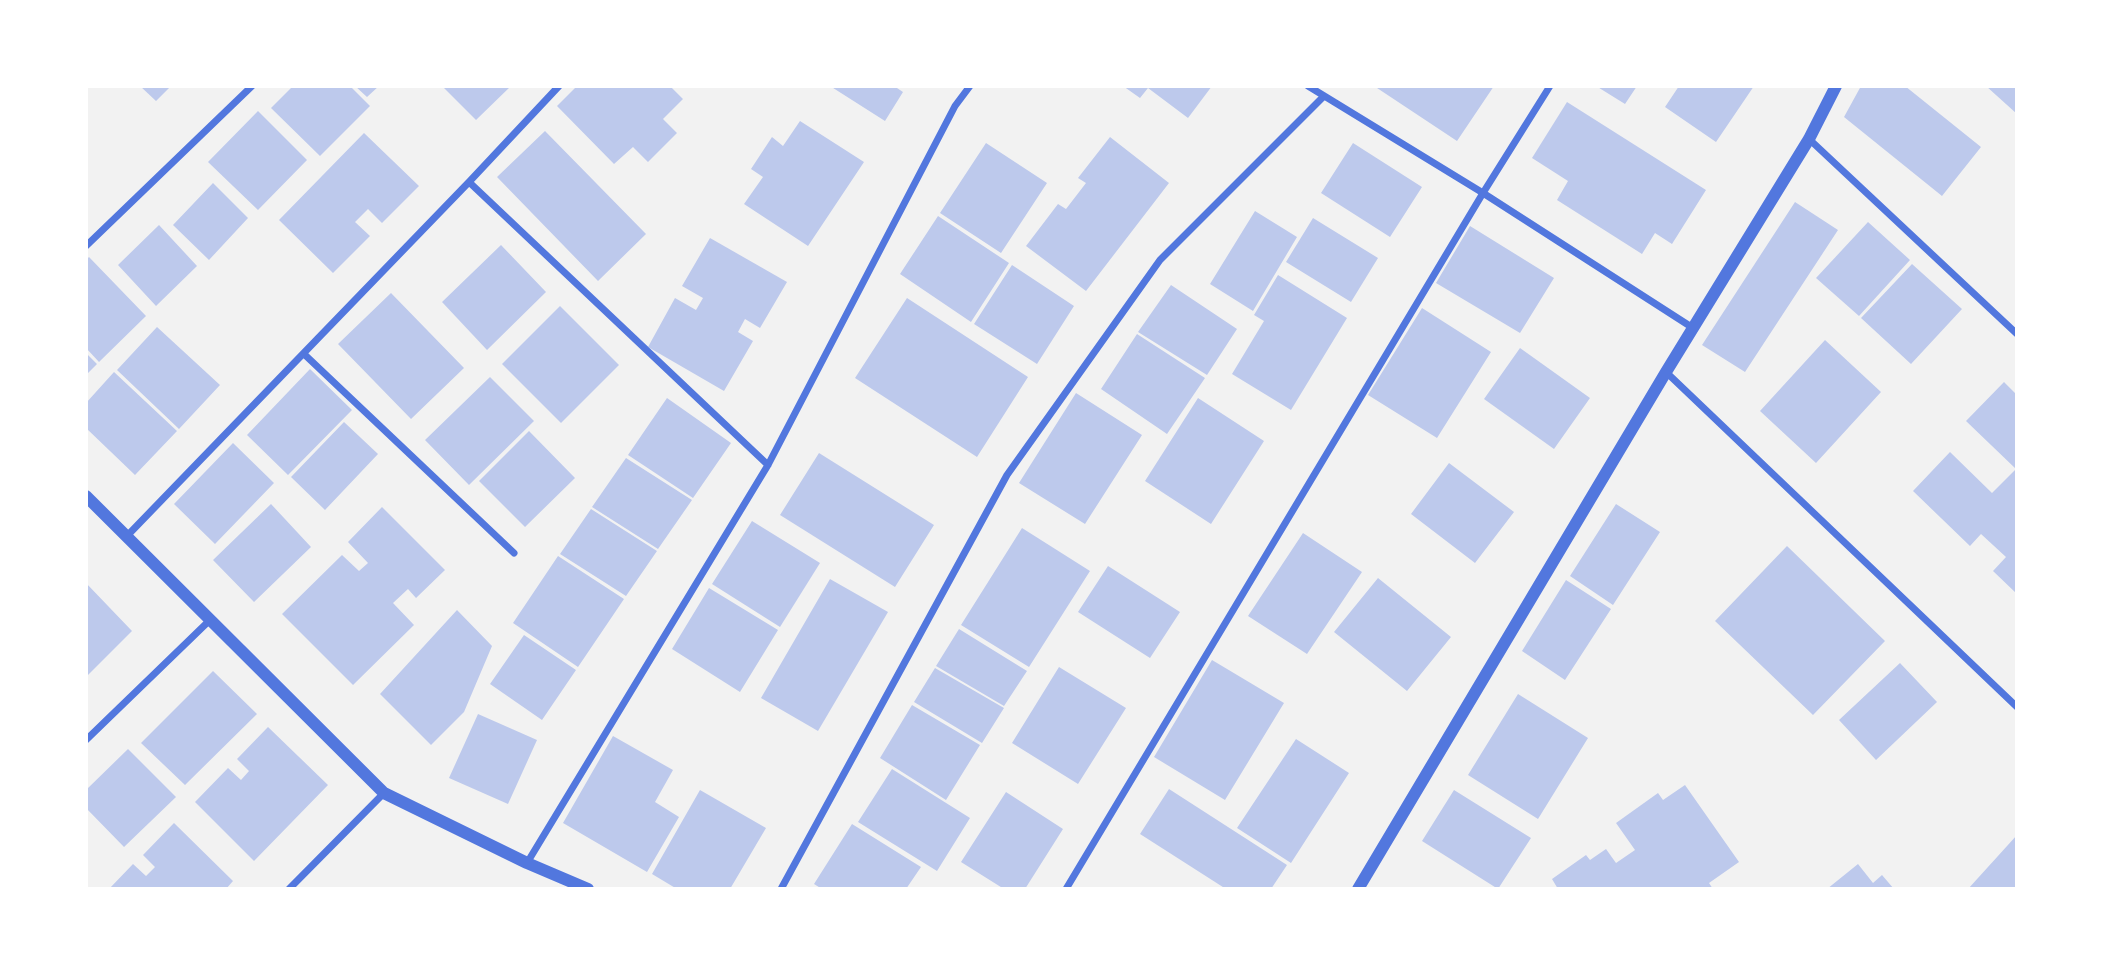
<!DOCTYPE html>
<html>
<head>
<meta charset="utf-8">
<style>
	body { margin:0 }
	#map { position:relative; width:2103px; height:975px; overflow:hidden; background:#f2f2f2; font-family:Karla,sans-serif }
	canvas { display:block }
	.frame { position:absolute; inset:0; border:88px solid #fff; pointer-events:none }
</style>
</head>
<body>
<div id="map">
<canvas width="2103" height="975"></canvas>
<div class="frame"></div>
</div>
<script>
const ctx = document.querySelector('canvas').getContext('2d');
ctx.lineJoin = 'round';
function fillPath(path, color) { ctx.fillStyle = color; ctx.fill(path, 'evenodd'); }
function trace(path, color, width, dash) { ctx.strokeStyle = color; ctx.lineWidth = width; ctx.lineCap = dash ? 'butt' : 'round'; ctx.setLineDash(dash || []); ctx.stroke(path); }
const building = new Path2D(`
	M140,86H171L156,101Z
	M293,86H350L370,106L320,156L271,108Z
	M355,86H379L367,97Z
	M442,86H511L476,120Z
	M577,86H670L683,99L663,119L677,133L648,162L633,147L614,164L557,106Z
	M830,86H894L903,92L885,121Z
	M1123,86H1212L1188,118L1148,88L1140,98Z
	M1374,86H1494L1457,141Z
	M1596,86H1637L1625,104Z
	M1679,86H1754L1716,142L1665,107Z
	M1861,86H1905L1981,147L1942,196L1844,117Z
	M1986,86H2017V114Z
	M1567,102L1706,190L1672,244L1655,233L1642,254L1557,200L1568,181L1532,158Z
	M258,111L307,160L258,210L208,162Z
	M800,121L864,162L808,246L744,204L763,177L751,169L772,137L783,146Z
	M545,131L646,234L598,281L497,177Z
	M364,133L419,186L382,223L368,209L355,222L370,236L333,273L279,220Z
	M1110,137L1169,183L1086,291L1026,246L1058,204L1066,209L1086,183L1078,178Z
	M986,143L1047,183L1001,253L940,213Z
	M1353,143L1422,187L1390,237L1321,193Z
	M213,183L248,218L209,260L173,225Z
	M1795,202L1838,230L1745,372L1702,345Z
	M1255,211L1297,237L1253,311L1210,284Z
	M938,216L1009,263L971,322L900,274Z
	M1313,218L1378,258L1351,302L1286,262Z
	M1868,222L1910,260L1859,316L1816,278Z
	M159,225L197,266L156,306L118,265Z
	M1470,226L1554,278L1520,333L1436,283Z
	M710,238L787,282L760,328L745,319L738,332L753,341L724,391L648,347L675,298L696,310L703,298L682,286Z
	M501,245L546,292L487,350L442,302Z
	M89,257L146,316L99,362L86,348V260Z
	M1912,264L1962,309L1911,364L1861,318Z
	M1012,265L1074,306L1037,364L974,324Z
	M1278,275L1347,318L1291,410L1232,374L1264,321L1254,315Z
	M1171,285L1237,329L1207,375L1138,332Z
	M391,293L464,368L411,419L338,344Z
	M907,298L1028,377L977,457L855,378Z
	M560,306L619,365L561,423L502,364Z
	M1422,308L1491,352L1437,438L1368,395Z
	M157,327L220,385L179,429L117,370Z
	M1137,334L1205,378L1167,434L1101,389Z
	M1825,340L1881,392L1816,463L1760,411Z
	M1520,348L1590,398L1554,449L1484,399Z
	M86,353L97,364L86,375Z
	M310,369L352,410L288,475L247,435Z
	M114,372L177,431L135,475L86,428V403Z
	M490,377L534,421L469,485L425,440Z
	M2004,382L2017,395V594L1993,571L2006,557L1981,534L1970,546L1913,491L1950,452L1992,493L2016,469L1966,421Z
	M1076,393L1142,435L1085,524L1019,483Z
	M667,398L731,443L693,498L628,455Z
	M1198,398L1264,441L1211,524L1145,481Z
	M344,422L378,454L325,510L291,477Z
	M529,431L575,478L525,527L479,481Z
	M233,443L274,483L215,544L174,504Z
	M819,453L934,525L895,587L780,515Z
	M626,458L692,500L658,549L592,507Z
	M1449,463L1514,512L1475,563L1411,514Z
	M271,504L311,547L254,602L213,560Z
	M1616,504L1660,532L1613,605L1570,576Z
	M382,507L445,570L416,598L408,589L393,603L414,625L353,685L282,614L342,555L359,571L368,563L348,542Z
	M591,509L657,551L626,596L560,554Z
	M752,521L820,563L780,627L712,584Z
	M1022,528L1090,571L1029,667L961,625Z
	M1303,533L1362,572L1307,654L1248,616Z
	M1787,546L1885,641L1813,715L1715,621Z
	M558,556L624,599L578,667L513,623Z
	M1108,566L1180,612L1150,658L1078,612Z
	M1378,578L1451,637L1407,691L1334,632Z
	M830,579L888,612L818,731L761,698Z
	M1566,580L1611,609L1565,680L1522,651Z
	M86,583L132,631L86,677Z
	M709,588L778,630L740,692L672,649Z
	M457,610L492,646L464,712L431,745L380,694Z
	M959,629L1027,671L1004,706L936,666Z
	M524,635L576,670L542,720L490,684Z
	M1212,660L1284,703L1225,800L1154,757Z
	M1900,663L1937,702L1876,760L1839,720Z
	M1059,667L1126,708L1078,784L1012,743Z
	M935,668L1004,708L982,743L914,702Z
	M213,671L257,714L185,785L141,743Z
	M1518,694L1588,738L1538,819L1468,775Z
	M912,705L980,745L946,800L880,758Z
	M478,714L537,740L508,804L449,778Z
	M268,727L328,785L254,861L195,802L228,768L241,780L249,771L237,759Z
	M613,736L673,770L655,802L679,817L647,872L563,823Z
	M1296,739L1349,773L1291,863L1237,828Z
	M128,749L176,797L124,847L86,808V790Z
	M892,769L970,818L937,871L858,822Z
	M1685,785L1739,862L1709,883L1713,889H1558L1552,879L1586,855L1590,860L1606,849L1616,863L1635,850L1616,823L1658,793L1663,800Z
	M1169,789L1287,865L1271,889H1226L1140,834Z
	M700,790L766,828L730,889H677L652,874Z
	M1454,790L1531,838L1498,889L1422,841Z
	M1006,792L1063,829L1025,889H1004L961,862Z
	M174,823L233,881L226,889H109L133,864L146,876L155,867L143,855Z
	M852,824L921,867L906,889H822L814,884Z
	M2017,835V889H1968Z
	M1858,864L1873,883L1882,875L1894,889H1827Z`);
const minor = new Path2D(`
	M1308,86L1483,193L1693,328
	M1809,139L2017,334
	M469,182L768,465
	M86,246L252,86
	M304,354L514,553
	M1666,372L2017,707
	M126,537L469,182L559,86
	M86,740L211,619
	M527,863L768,465L955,106L970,86
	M289,889L384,793
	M781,889L1007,475L1160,260L1323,97
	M1066,889L1483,193L1550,86`);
const tertiary = new Path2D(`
	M86,496L384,793L527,863L588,889
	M1358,889L1666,372L1809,139L1836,86`);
fillPath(building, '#bdc9ec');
trace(minor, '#5277de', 7);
trace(tertiary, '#5277de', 12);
</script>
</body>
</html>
